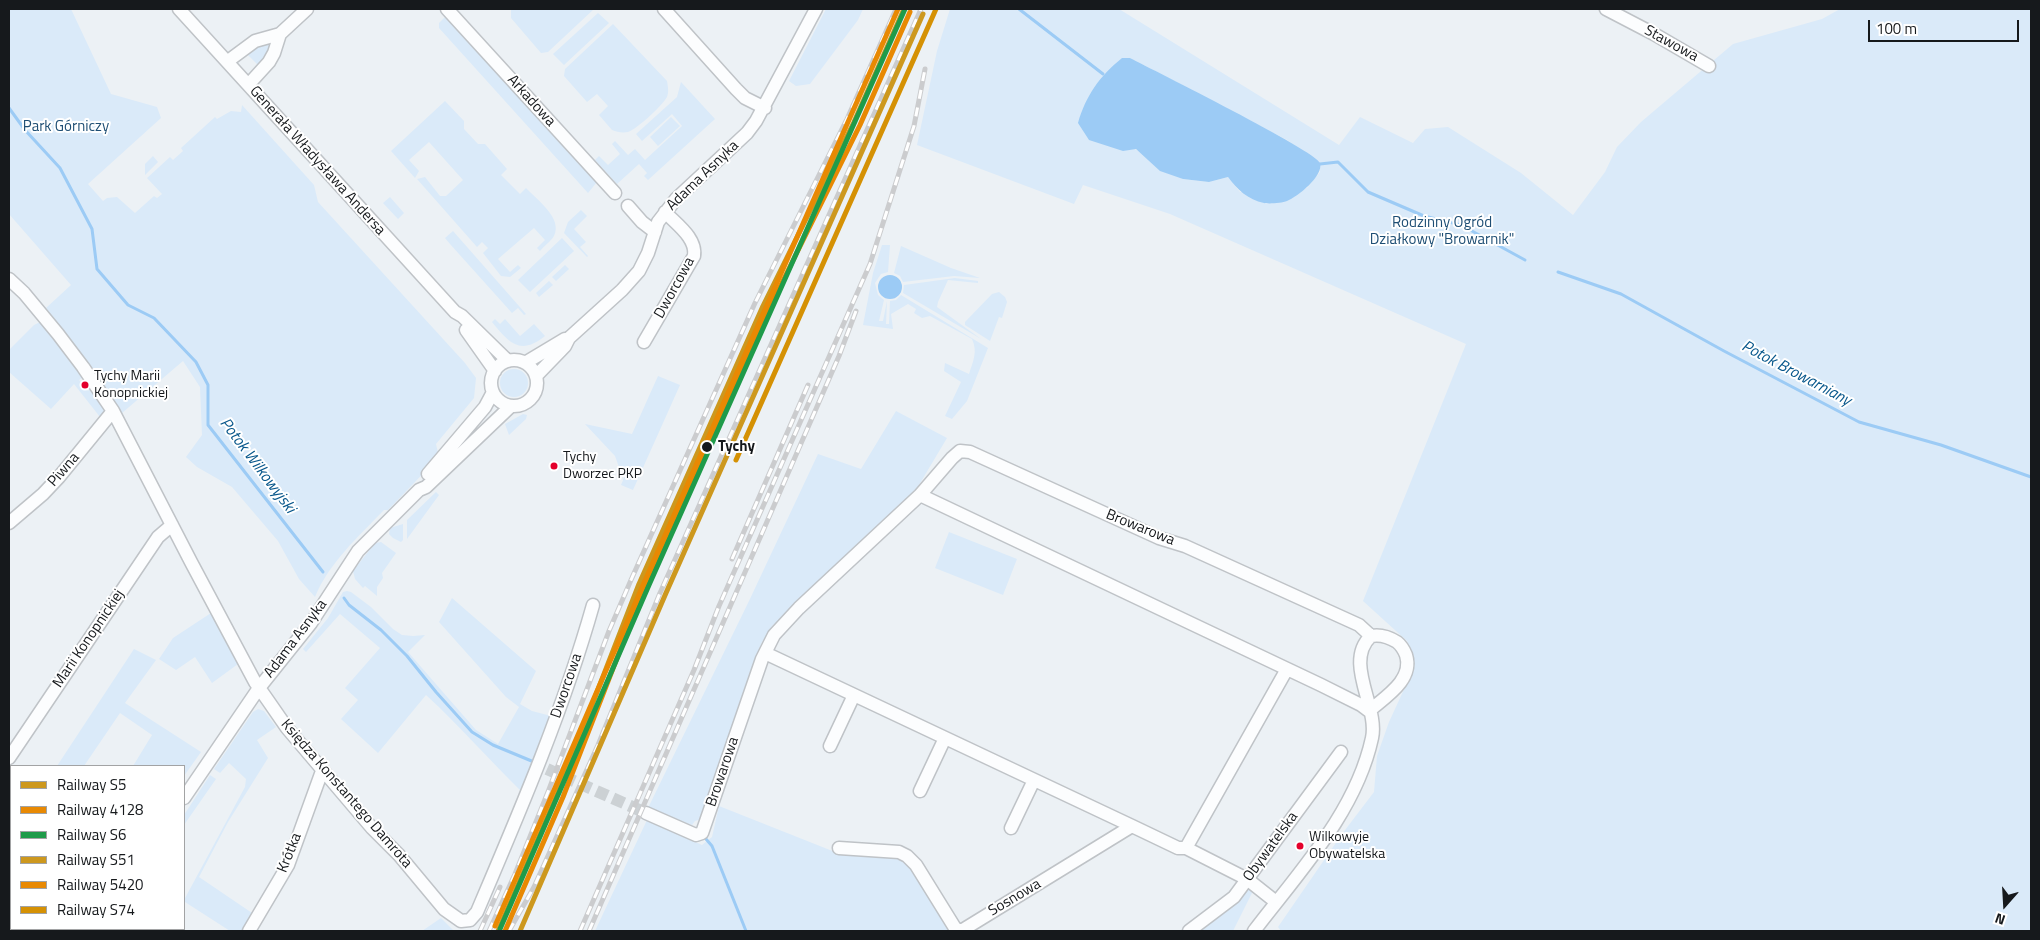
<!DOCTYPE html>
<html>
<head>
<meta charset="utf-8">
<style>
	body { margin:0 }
	#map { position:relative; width:2040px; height:940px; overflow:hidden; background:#ecf1f5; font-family:"Titillium Web",sans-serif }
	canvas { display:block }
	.frame { position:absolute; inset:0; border:10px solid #16191c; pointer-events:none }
	.legend { position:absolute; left:10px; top:765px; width:175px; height:165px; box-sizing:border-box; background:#fff; border:1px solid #a2a3a4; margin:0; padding:6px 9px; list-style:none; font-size:15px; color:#16191c }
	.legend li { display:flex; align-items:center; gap:10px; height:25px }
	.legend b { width:25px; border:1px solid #a2a3a4 }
	.north { position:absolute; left:1980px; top:880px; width:50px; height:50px; -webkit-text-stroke:4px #fff; paint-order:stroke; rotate:199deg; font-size:14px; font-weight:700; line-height:20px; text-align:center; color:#16191c }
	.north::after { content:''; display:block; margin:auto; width:18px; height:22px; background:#16191c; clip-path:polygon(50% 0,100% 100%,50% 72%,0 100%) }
	.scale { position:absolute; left:1868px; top:20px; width:151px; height:22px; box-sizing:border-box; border:2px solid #16191c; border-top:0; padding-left:6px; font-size:15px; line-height:18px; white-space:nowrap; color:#16191c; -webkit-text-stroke:4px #fff; paint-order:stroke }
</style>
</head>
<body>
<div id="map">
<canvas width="2040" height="940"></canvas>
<div class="frame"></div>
<ul class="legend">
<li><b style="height:6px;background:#cd981e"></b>Railway S5</li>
<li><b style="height:6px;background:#e88903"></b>Railway 4128</li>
<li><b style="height:6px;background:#1f9b4a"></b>Railway S6</li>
<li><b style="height:6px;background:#cd981e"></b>Railway S51</li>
<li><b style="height:6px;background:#e88903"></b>Railway 5420</li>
<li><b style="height:6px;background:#d59104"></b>Railway S74</li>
</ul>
<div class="north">N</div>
<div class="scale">100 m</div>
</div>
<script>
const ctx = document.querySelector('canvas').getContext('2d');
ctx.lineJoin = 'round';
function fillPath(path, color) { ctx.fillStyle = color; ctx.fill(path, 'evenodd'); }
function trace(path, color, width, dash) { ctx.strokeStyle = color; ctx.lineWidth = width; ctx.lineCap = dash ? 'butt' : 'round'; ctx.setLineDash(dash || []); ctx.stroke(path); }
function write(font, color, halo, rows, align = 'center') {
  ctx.font = font + ' "Titillium Web",sans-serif'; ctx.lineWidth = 4; ctx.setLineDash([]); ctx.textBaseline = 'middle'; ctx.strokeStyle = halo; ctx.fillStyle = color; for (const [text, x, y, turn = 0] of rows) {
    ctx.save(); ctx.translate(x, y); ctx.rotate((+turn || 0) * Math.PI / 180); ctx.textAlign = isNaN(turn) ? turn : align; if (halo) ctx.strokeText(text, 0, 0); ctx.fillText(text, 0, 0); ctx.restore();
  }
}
const green = new Path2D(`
	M9,9H71L111,94L157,107L161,118L88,184L103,201L107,198L117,197L135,213L154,196L157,198L162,194L147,178L170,157L173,160L183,151L181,148L215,117L217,119L231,111L241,112L242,105L314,185L318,202L465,363L476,378L474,398L436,444L439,457L388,510H384C358,537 329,563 315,597L299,579L278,541L232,487L197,467L186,457L202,435L200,387L183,361L122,413L95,372L46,308L71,285L9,214Z
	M511,9H594L548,52L541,53L511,18Z
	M826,9H863L858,20L810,84L796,86L789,81Z
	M950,9H1119L1339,145L1360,117L1413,143L1425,129L1448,127L1521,173L1573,215L1605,172L1617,147L1641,122L1733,44L1822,19L1840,9H2031V931H1281L1278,927L1342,834L1374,792L1377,756L1389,722L1412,672L1414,662L1407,641L1363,601L1466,344L1170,214L1083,185L1074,204L917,145L937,51ZM1122,58H1130L1287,140L1320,164V172L1307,188L1240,192L1228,177L1209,182L1183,179L1135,149Z
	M598,13L609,23L564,65L553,54Z
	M448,14L597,182L588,193L439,28V23Z
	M613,24L667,81C668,87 669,92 667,97C662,106 637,129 628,132C622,133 617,132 612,130L599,115L608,106L597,94L587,102L564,76L565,69Z
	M265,40L273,44L260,67L245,52Z
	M681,82L715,119L648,180L644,176L647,173L639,164L617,184L595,160L599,156L608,165L620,154L612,144L615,141L628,155L635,149L645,160L682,126L672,114L642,141L636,134L677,97Z
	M445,101L464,121V129L478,144H485L507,169L501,175L520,194L526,188C537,200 563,218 554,236C551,241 544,246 540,251L537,248L545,240L534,228L498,259L510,272L518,265L521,268L510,277L501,276L483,253L488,248L482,242L477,247L417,179L425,177L440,196H446L463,180L429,142L409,160L419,171L415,178L391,151Z
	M671,117L680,126L658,146L650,137Z
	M153,156L158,162L145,175V164Z
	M390,197L404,213L398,219L383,203Z
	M581,210L587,216L574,229L586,242L580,247L588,256L587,257L564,233L568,222Z
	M453,231L526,314L524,315L518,308L512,313L450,244L445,238Z
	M562,238L574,251L530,292L518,280Z
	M882,245H890L888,272L881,274L875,283L878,295L884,300L879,321H883L887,301L886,324H889L890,301L896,300L901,295L988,348L967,401L952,419L945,416L961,382L944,371L945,363L969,374C973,361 978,352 972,339L930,316L922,318L914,313L916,309L908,304L891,314L893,329L863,325L873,273Z
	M901,246L951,268L980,278L954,276L903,282L900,276L894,273Z
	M565,265L569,269L556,281L552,277Z
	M955,278L978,281V283L948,280L938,302L937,307L981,339L903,293L904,285Z
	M549,281L553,285L539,297L536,293Z
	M999,292L1005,297L1007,302L1002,318L999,317L990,341L965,325V322L992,294Z
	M495,319L500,324L505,319L520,336L534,324L545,336C520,356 509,343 492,322Z
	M40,322L83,377L79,380L88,391L91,388L104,408L105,411L100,417L74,384L51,409L9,372V350L34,325Z
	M500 383a14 14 0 1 1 28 0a14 14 0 1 1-28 0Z
	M658,376L680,385L633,490L621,485L626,473L620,470L615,456L585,424L632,434Z
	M896,411L947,438L913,495L772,626L761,644L701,819L695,821L692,825L648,808L749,601L818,454L861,469Z
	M523,414L527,415L526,419L509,435L505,424Z
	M436,492L439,495L407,539V520Z
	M403,524V540L401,542L393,538L389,534L390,528Z
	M949,532L1017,559L1003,595L935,568Z
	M381,542L396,553L382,573L383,578L377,587V596L365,586L363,588L355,579L353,571L375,543Z
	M347,591L351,592L371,607L393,629L402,635L413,636L425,635L408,652L476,730L498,744L519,707L506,697L439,622L452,598L536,671L520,704L532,711L551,716L523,793C490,761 460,726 426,695L378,753L341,719L358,700L345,688L380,648L340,614L306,652L303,649L328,618L343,592Z
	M211,613L238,664L212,683L195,657L176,670L159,659L173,638Z
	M134,649L156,660L125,703L201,752L184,776V766H133L152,735L120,713L84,766H57Z
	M258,709L264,711L276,727L257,740L268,758L228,822L199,877L255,915L243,931H230L185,902L184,904V900L245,787L246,779L229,763L220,773L214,769L253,712Z
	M210,775L216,779L184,825V815Z
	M719,806L840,854L896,856L905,860L953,931H595L647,820L702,845L712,837Z
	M1254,889L1233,931H1198L1246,890Z
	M441,918L454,931H422Z`);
const water = new Path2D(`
	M1122,58H1130C1153,70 1316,151 1320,163C1324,176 1297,197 1287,201C1282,203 1269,204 1264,203C1248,200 1237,189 1228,177L1209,182L1183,179L1160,171L1136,149L1123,151L1089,140L1078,123C1086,95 1100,76 1122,58Z
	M878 287a12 12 0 1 1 24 0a12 12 0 1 1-24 0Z`);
const stream = new Path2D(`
	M1019,9L1103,74
	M9,108L25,130L60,168L92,229L97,269L128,305L154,318L196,362L208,385V425L323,572
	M1320,164L1338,162L1368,192L1424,216L1461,225L1525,260
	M1558,272L1621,294L1724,351L1859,422L1941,445L2031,477
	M344,598L349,605L381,630L407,656L436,692L472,732L493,745L534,762
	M706,839L712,846L746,931`);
const minorTunnel = new Path2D(`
	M547,769L646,813`);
const minor = new Path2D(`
	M179,9L455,312L462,316L508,361
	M447,9L615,193
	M664,9L736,89L745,98L765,108
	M1606,9L1654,34L1709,66
	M228,61L255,41L280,34
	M249,84L269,62L274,53L280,34L307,9
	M628,206L642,222L655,232
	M9,279L24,293L58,334L83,367L113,411L191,562L255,682L269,702L287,728L372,828L399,855L444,909L461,921L470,920L477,912C520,811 563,711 593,605
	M466,330L495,371
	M644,342L694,256C697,238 676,224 665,212
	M491 383a23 23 0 1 1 46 0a23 23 0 1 1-46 0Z
	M525,363L565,339
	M536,376L565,346L569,338L622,290L639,271L648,253L658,222L676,199L747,133L756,121L816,9
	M428,474L485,407L493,392
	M920,495L1321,685L1361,705L1369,711
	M9,523L43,494L59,477L113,411
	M765,653L1132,826
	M830,746L854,695
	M9,758L158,537L172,525
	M920,791L945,738
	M184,798L259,688L311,623L358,551L419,490L426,487L511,406
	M646,813L696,835L702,833L762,659L774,635L799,608L920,495L952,458L960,451L970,452L1159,538L1185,546L1359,625L1371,636
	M1011,828L1034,780
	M839,848L899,852L907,856L916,865L955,928L961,931L1132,826L1178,848H1186L1287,669
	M1186,848L1247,879L1276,902
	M51,931L54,929
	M249,931L288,865L322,771
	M1189,931L1234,897L1341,752
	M1254,931C1299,872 1356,812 1372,738C1379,707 1343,662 1371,636C1381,634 1389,637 1397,642C1402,646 1404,650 1406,655C1414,680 1385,697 1369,711`);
const rail = new Path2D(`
	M732,559L808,385
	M9,914L11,917
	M20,929L22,931
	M480,931L500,887
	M489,931L515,874L548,792L609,631L631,580L755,303L847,119L896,9
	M509,931L534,887L598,745L660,593L921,9
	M580,931L694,670L719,606L870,264L914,126L925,69
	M589,931L839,356L856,311`);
const rail1 = new Path2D(`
	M498,931L557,795L639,584L763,306L854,122L904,9`);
const rail2 = new Path2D(`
	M505,931L563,797L645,586L769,309L860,125L910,12`);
const rail3 = new Path2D(`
	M500,929L649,585L905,9`);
const rail4 = new Path2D(`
	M520,931L666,593L923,14`);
const rail5 = new Path2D(`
	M495,926L644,583L898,9`);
const rail6 = new Path2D(`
	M736,460L936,9`);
const markers = [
	[85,385,4.5,"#e4002b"],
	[707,447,6,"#16191c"],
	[554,466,4.5,"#e4002b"],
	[1300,846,4.5,"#e4002b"]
];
const busNames = [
	["Tychy Marii",94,377],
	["Konopnickiej",94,394],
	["Tychy",563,458],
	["Dworzec PKP",563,475],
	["Wilkowyje",1309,838],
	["Obywatelska",1309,855]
];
const streetNames = [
	["Stawowa",1671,44,29],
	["Arkadowa",531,101,48],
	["Generała Władysława Andersa",317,161,48],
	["Adama Asnyka",703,176,-44],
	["Dworcowa",675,288,-61],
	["Piwna",64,470,-49],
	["Browarowa",1140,528,22],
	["Marii Konopnickiej",89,639,-56],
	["Adama Asnyka",296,639,-53],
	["Dworcowa",567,686,-71],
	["Browarowa",723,772,-71],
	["Księdza Konstantego Damrota",346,794,49],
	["Obywatelska",1271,847,-54],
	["Krótka",290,853,-68],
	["Sosnowa",1015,898,-31]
];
const parkNames = [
	["Park Górniczy",66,127],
	["Rodzinny Ogród",1442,223],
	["Działkowy \"Browarnik\"",1442,240]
];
const stopNames = [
	["Tychy",718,447]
];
const waterNames = [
	["Potok Browarniany",1796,374,28],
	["Potok Wilkowyjski",257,466,53]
];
fillPath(green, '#daeaf9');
fillPath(water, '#9ccbf5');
trace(stream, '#9ccbf5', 3);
trace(minorTunnel, '#ccd1d4', 12, [12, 6]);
trace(minor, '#bfc3c7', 15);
trace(minor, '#fcfdfe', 12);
trace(rail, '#cbccce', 5);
trace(rail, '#fff', 3, [9]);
trace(rail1, '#cd981e', 5);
trace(rail2, '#e88903', 5);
trace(rail3, '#1f9b4a', 5);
trace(rail4, '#cd981e', 5);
trace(rail5, '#e88903', 5);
trace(rail6, '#d59104', 5);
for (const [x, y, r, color] of markers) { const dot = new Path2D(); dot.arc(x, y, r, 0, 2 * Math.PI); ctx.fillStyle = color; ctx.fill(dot); trace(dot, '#fff', 2); }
write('14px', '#16191c', '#fff', busNames, 'left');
write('15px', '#16191c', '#fff', streetNames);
write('15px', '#1e4e74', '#fff', parkNames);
write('bold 15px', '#16191c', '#fff', stopNames, 'left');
write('italic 16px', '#08578b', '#fff', waterNames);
</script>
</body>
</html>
